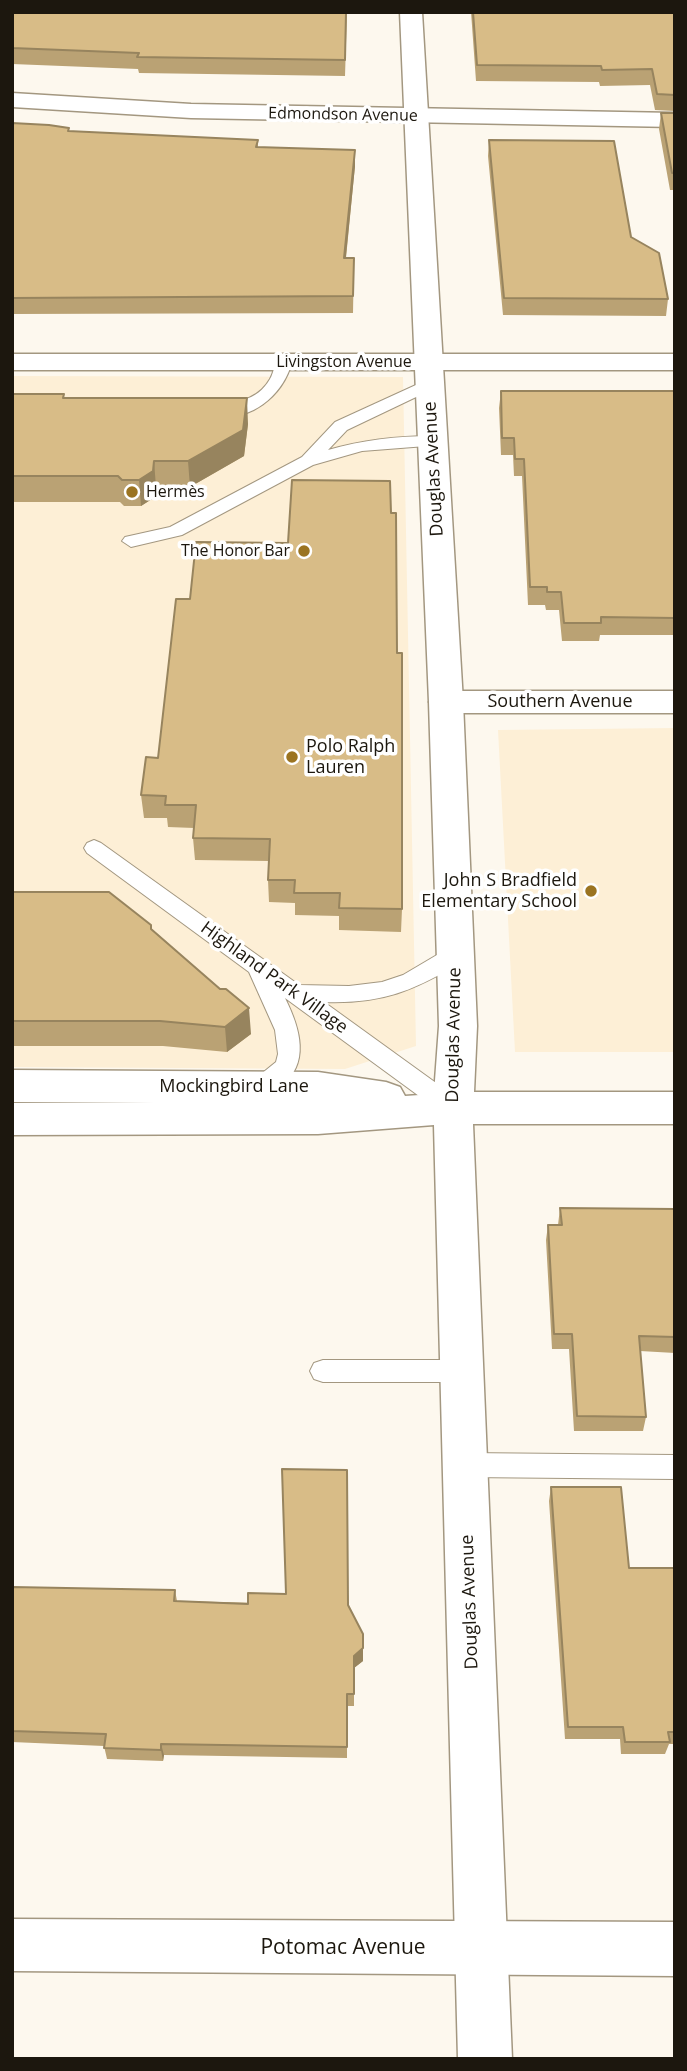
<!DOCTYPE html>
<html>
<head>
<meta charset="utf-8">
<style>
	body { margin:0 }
	#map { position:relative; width:687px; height:2071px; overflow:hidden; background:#fdf8ee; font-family:"Open Sans",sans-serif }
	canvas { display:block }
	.frame { position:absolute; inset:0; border:14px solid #1c170e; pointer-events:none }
</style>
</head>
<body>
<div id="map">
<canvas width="687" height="2071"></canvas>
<div class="frame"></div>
</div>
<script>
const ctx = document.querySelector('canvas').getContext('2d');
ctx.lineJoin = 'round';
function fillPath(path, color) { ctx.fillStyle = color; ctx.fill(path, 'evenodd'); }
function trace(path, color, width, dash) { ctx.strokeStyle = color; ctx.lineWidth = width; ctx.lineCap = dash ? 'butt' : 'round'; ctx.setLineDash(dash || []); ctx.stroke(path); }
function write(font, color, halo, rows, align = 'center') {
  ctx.font = font + ' "Open Sans",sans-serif'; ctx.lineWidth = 7; ctx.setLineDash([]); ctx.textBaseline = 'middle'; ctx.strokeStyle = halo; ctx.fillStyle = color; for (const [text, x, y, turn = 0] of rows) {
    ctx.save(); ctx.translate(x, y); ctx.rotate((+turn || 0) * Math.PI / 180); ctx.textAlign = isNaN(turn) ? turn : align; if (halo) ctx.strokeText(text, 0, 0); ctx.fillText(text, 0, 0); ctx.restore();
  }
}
const built = new Path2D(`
	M12,376L403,377L416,1046L345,1069L12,1067Z
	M675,728V1052H515L498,730Z`);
const lane = new Path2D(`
	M284,357L292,362C283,396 249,424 212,415L210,411L212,407C234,402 257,402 270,379C274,372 274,365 278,359Z
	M429,379L437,384L435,388L347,430L328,450C363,440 396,436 433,436L439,437L442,441L439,445L362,451L313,465L182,535L131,547L122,541L125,537L170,527L302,457L335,422Z
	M94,840L101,843L299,985L349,986L382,982L403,975L447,949L455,947L463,949L466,955L463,961C414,991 382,1004 324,1002L461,1101L465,1108L461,1115L453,1117L445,1115L285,998C300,1028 311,1064 280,1087C271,1093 265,1096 255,1093L251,1086L255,1079L276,1062L278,1054L275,1030L249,972L87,853L84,848L87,843Z
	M323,1360H462L471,1363L475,1371L471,1379L462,1382H323L314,1379L310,1371L314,1363Z
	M465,1453L675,1455V1479L465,1477L456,1474L452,1465L456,1456Z`);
const street = new Path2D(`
	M12,93L191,104L675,113V127L191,118L12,107Z
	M12,354H675V370H12Z
	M446,691H675V713H446L434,710L429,702L434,694Z
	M12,1919L675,1922V1976L12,1971Z`);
const secondary = new Path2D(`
	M400,12H422L463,702L477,1026L474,1092H675V1124H473L512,2059H458L434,1125L318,1134L12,1135V1103H154L12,1102V1070L318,1072L386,1082L400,1087L405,1096L434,1094L439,1026L429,702Z`);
const wall = new Path2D(`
	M12,12H347L345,76L139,73L138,69L12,64Z
	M471,12H675V111L655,110L650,85L600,86L599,82L476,81Z
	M661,113H675V190H670L659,129Z
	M12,123L69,128V131L258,140V147L355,166L346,258H354L353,313L12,314Z
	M489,140L631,237L668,299L666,316L503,315L488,156Z
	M501,391H675V635H600L599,641H562L559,610H546L545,605H528L522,476H514L513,455H501L499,408Z
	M12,394L64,398L248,424L244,456L190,487H156L155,497L141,506H124L120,502H12Z
	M391,513L397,653L402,909L401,932L339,930V916L295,915V903L269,902L268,880L269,861L195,860L193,838L194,828L168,827L167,818H144L141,795L158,758L190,599L288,543Z
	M12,892L152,930L251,1034L227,1052L163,1046H12Z
	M560,1208L675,1209V1353L640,1351L646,1417L643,1431H574L569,1349H552L546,1240L548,1225H558Z
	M551,1487L629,1568H675V1744H669L665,1754H621L620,1739H565L549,1501Z
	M12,1587L175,1590L177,1601L348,1605L363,1661L354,1668V1706H347V1758L164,1755L163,1761L107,1759L104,1746L12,1742Z`);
const shadedWall = new Path2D(`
	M355,150V166L344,275V258Z
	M247,398L248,424L244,456L190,487L188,461Z
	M154,461L156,487L155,497L141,506L139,480Z
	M249,1008L251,1034L227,1052L225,1027Z
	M363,1648V1661L354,1668V1656Z
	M161,1744L164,1755L163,1761L161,1750Z`);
const building = new Path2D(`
	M12,12H346L345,60L137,57L139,53L12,48Z
	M473,12H675V95L657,94L652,69L602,70L601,66L477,65Z
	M661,113H675V173H672Z
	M12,123L49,125L69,128L68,131L258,140L256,147L355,150L344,258H354L353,296L12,298Z
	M489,140L614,141L631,237L659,253L668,299L504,298Z
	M501,391H675V618L601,617V623H564L561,592H547V587H530L524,459H515L514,438H502Z
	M12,394H64L63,398H247L243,430L188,461H154L153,471L139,480H122L118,476H12Z
	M292,480L390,481L391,513H396L397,653H402V909L339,908L340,893H294L295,880H268L270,839L193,838L196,805H165L166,796L141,795L146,757L158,758L176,599H190L196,542L288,543Z
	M12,892H109L151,925V929L220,989H226L249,1008L225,1027L160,1021H12Z
	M560,1208L675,1209V1337L639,1336L646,1417L577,1416L572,1334H554L548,1225H562Z
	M282,1469L347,1470L348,1605L363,1634V1648L354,1656V1694H347V1747L161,1744V1750L104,1748L106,1734L12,1731V1587L175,1590L174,1601L248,1604V1593L286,1594Z
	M551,1487H621L629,1568H675V1732H668L670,1742H625L623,1727H568Z`);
const markers = [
	[132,492,7,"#9b7421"],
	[304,551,7,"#9b7421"],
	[292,757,7,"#9b7421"],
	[591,891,7,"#9b7421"]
];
const farStreetnames = [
	["Edmondson Avenue",343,115,1],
	["Livingston Avenue",344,362]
];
const farPoinames = [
	["Hermès",146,492],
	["The Honor Bar",290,551,"right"]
];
const streetNames = [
	["Douglas Avenue",434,469,-93],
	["Southern Avenue",560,702],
	["Highland Park Village",274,978,36],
	["Douglas Avenue",454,1035,-89],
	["Mockingbird Lane",234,1087],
	["Douglas Avenue",470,1602,-92]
];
const poiNames = [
	["Polo Ralph",306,747],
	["Lauren",306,768],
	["John S Bradfield",577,881,"right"],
	["Elementary School",577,902,"right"]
];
const nearStreetnames = [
	["Potomac Avenue",343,1948]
];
fillPath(built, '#fdefd6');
trace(lane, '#a39780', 2);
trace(street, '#a39780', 3);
trace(secondary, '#a39780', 3);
fillPath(lane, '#fff');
fillPath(street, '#fff');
fillPath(secondary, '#fff');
fillPath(wall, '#baa274');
fillPath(shadedWall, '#97845e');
fillPath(building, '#d8bc87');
trace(building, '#97845e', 2);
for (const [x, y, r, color] of markers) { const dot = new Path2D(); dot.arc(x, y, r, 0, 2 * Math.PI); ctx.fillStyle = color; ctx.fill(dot); trace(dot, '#fff', 2.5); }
write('16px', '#1c170e', '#fff', farStreetnames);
write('16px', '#1c170e', '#fff', farPoinames, 'left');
write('18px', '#1c170e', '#fff', streetNames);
write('18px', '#1c170e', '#fff', poiNames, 'left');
write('21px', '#1c170e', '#fff', nearStreetnames);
</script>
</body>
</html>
